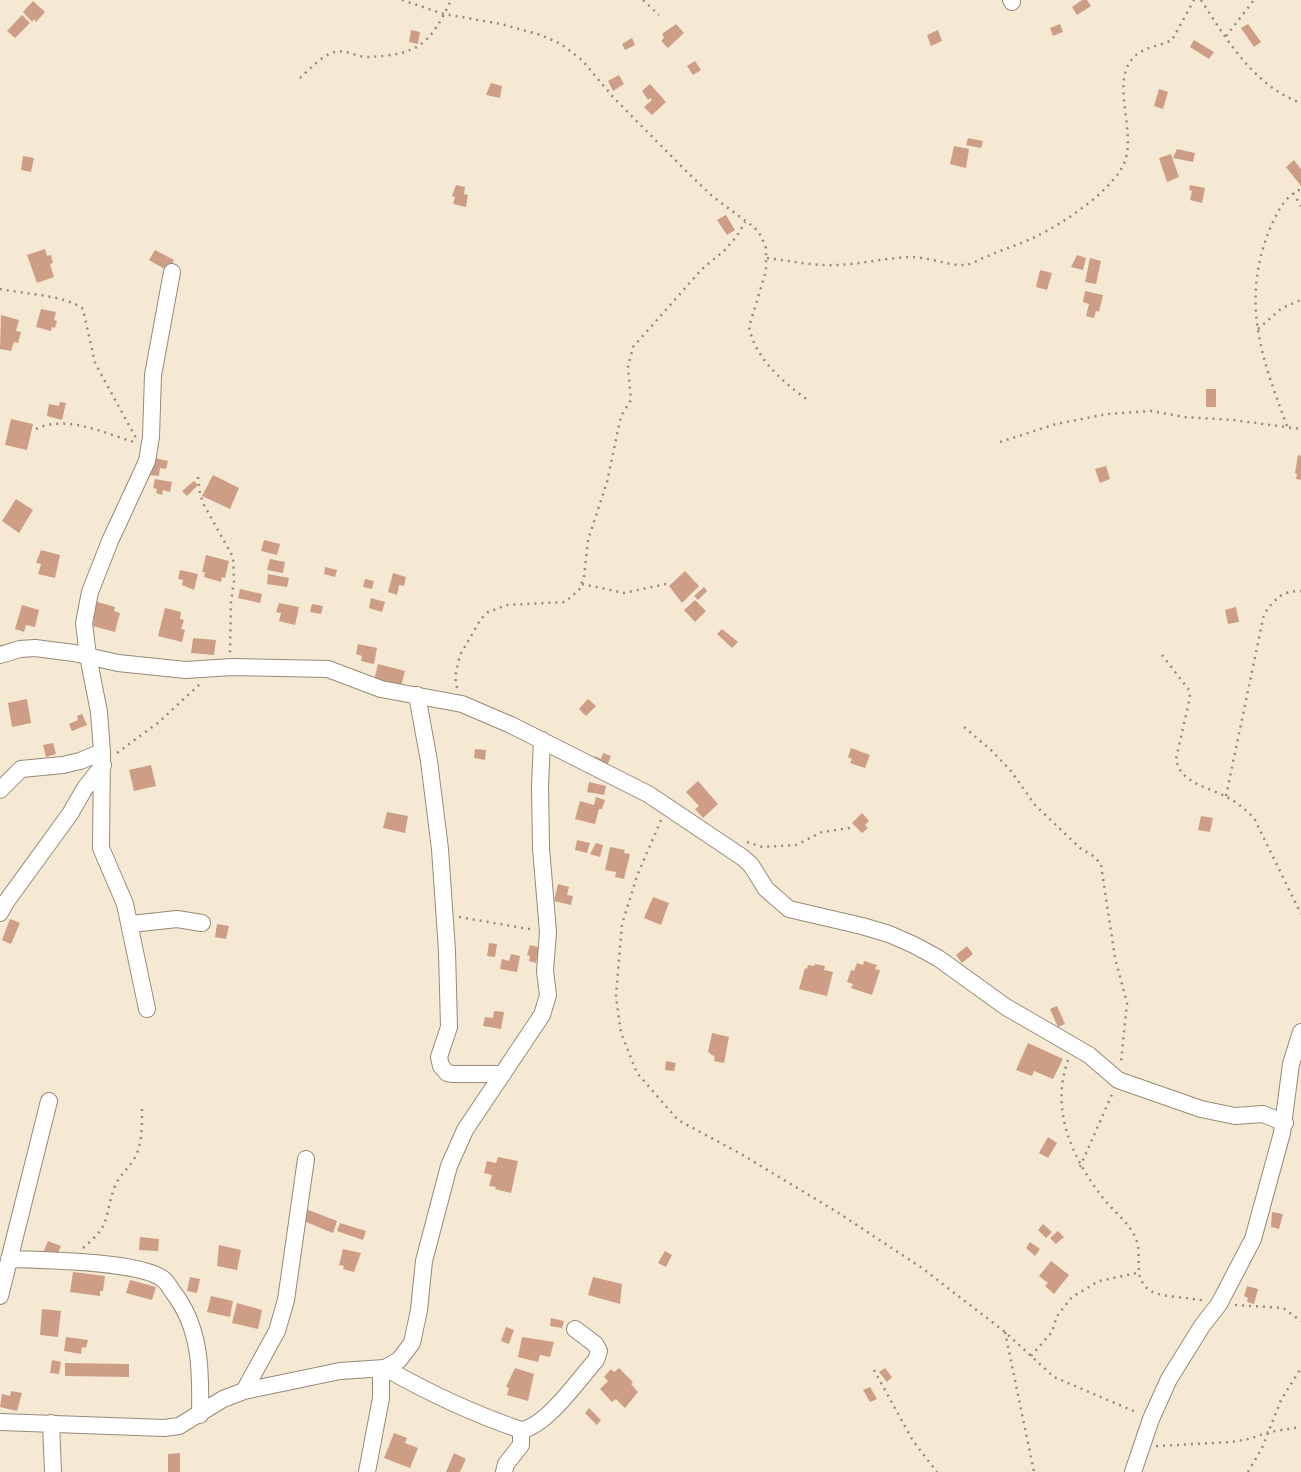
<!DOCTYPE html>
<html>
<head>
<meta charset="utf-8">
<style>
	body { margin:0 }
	canvas { display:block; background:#f5e9d3 }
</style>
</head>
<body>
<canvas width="1301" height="1472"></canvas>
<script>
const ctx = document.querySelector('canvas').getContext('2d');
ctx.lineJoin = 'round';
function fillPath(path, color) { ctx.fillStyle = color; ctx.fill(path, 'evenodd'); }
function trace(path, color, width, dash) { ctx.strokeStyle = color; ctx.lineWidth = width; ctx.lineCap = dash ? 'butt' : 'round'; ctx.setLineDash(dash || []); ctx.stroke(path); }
const building = new Path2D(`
	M1082,0H1087L1091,6L1077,15L1072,7Z
	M33,1L45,12L36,22L34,19L32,22L23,12Z
	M22,15L30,23L15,38L7,31Z
	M676,24L684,33L668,48L661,41L664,38L662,34Z
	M1060,24L1063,32L1053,36L1050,28Z
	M1248,24L1261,42L1254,47L1241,28Z
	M411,30L420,32L418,44L409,42Z
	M938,30L942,41L931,46L927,35Z
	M632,38L635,45L625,50L622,44Z
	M1194,40L1214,52L1209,59L1190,47Z
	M695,61L701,70L693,75L687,66Z
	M619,75L624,84L613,91L608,81Z
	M491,83L502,86L500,98L486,95Z
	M650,84L666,102L652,115L644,107L652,100L650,98L648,100L642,91Z
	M1159,89L1168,92L1163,109L1154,106Z
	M968,138L983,141L981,148L966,145Z
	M954,146L969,149L966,168L950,164Z
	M1177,149L1195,153L1193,162L1173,158Z
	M1171,154L1179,177L1167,182L1159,158Z
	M23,156L34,158L31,172L21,170Z
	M1294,160L1301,169V186L1286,167Z
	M456,185L465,187L464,194L468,195L466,207L453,204L455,197L452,196Z
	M1190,185L1205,188L1202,203L1190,200L1192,191L1189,190Z
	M726,215L735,230L727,235L717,220Z
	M45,249L47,256L51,255L53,263L50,264L54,277L37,283L27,255Z
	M155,250L174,260L168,271L149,260Z
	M1077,255L1086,258L1083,270L1071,267Z
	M1090,258L1101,261L1096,284L1085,282Z
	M1040,270L1052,273L1047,290L1036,287Z
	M1085,291L1103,295L1099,312L1096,311L1094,318L1086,316L1089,304L1083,302Z
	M41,309L56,312L54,320L57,321L55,328L52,327L51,331L36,327Z
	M1,315L19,320L16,331L21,332L18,343L14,342L11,351L0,349Z
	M1206,389H1216V407H1206Z
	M60,402L66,403L62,420L47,416L49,404L59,406Z
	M11,419L33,424L27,450L5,445Z
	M1298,455L1301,456V480L1296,479L1297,474L1295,473Z
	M151,457L168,461L166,469L160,468L159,476L147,475Z
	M1106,466L1110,479L1100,483L1095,469Z
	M213,475L239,488L230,509L202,496Z
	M155,479L172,482L170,492L163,490L162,495L156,493L157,489L153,488Z
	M194,481L198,485L187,496L182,491Z
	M16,499L33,510L19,533L2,521Z
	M264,540L280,544L277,555L261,551Z
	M41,550L60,555L55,578L38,574L41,564L36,563Z
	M206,555L229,561L225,578L222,577L221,582L204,577L205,572H202Z
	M270,559L285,562L283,573L267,570Z
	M325,567L337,570L335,577L324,574Z
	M180,570L198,574L194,590L182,585L183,580L178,579Z
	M685,571L699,586L682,603L669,586Z
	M393,573L406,577L404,586L399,585L397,595L388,592Z
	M268,574L289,578L287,587L267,584Z
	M365,579L374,581L372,589L363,587Z
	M704,587L707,591L698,600L694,596Z
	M240,589L262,594L260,603L238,598Z
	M371,598L385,602L382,612L369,608Z
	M695,600L706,611L695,622L684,610Z
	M94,601L115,607L114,611L120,613L115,632L93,626L94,619L90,618Z
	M279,603L299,607L295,625L279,621L281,613L276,612Z
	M312,604L323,606L321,614L310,612Z
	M22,605L39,610L35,627L26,625L24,632L15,629Z
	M1236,607L1239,622L1228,624L1225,610Z
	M165,608L181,612L180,619L184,620L181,629L185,630L182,642L158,636Z
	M722,629L738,642L732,648L717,634Z
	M193,638L216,640L214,655L191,653Z
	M358,644L377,648L374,664L361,661L362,656L356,654Z
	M378,664L405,671L401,687L374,680Z
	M27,699L31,723L12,727L8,703Z
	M588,699L596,706L586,716L579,709Z
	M82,714L87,725L72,731L69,724L78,720L77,716Z
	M53,743L56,754L46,757L43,745Z
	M851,748L870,755L865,768L850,763L852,759L848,757Z
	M475,749L486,750L485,760L474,758Z
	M603,753L611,756L606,769L592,764L595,756L601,759Z
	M151,765L156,786L134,791L129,770Z
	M698,781L718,804L703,818L695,809L699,806L686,792Z
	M589,782L606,786L604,795L587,792Z
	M596,797L605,800L602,809H599L595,824L575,819L580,801L594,805Z
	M387,812L408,816L405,833L383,828Z
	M862,813L869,821L865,825L868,828L862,833L852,823Z
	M1201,816L1213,818L1210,832L1198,830Z
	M577,840L590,843L587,853L575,850Z
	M596,843L603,845L600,857L590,854Z
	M610,847L625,850L624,853L630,854L624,879L615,877L616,872L605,870Z
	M558,884L569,887L567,895L573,896L571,905L554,901Z
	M653,897L669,903L661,925L644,918Z
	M10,919L20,923L11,944L2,940Z
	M217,924L229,926L226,939L215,937Z
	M489,943L497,944L495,957L487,956Z
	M530,945L546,949L544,959L537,957L536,963L529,961L530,956L527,955Z
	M967,946L973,954L962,963L956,955Z
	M511,954L520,956L517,972L500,969L502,959L509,961Z
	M864,961L877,965L875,969L880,970L872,995L851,988L853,984L847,982L851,970L854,971L857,963L863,965Z
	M815,964L825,966L824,970L833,972L827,996L799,989L805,968L807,969L808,965L814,966Z
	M1057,1006L1065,1024L1058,1027L1050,1009Z
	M494,1011L504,1012L501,1029L483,1026L485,1017L493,1018Z
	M712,1033L729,1037L724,1063L714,1061L715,1057L708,1052Z
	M1028,1043L1063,1059L1053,1079L1034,1071L1032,1076L1016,1070Z
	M666,1061L676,1063L674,1071L665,1070Z
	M1048,1137L1057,1143L1048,1158L1039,1153Z
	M498,1157L518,1161L511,1193L495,1189L496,1187L489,1186L492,1175L484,1173L487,1161L496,1163Z
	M306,1209L337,1221L333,1233L301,1220Z
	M1272,1212L1283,1214L1279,1229L1271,1227Z
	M340,1223L366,1231L363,1240L337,1231Z
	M1043,1224L1052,1232L1046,1238L1038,1230Z
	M1058,1231L1064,1237L1056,1244L1050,1238Z
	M140,1237L159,1239L158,1251L139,1250Z
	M48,1241L61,1246L56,1258L43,1253Z
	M1030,1242L1040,1249L1035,1256L1026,1248Z
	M219,1245L241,1250L237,1270L217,1266Z
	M343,1249L361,1253L354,1272L343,1269L344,1266L339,1265Z
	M665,1251L672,1255L666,1267L658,1263Z
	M1051,1261L1069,1275L1054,1294L1045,1286L1048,1283L1039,1276Z
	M73,1272L105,1276L103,1291H100V1296L70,1292Z
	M190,1277L200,1279L197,1293L187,1291Z
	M593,1277L622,1284L620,1304L588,1295Z
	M130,1280L156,1287L152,1300L126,1293Z
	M1247,1286L1258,1289L1254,1304L1247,1302L1248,1298L1244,1296Z
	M211,1296L233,1301L230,1317L207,1312Z
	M237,1303L262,1310L258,1329L232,1323Z
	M42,1309L61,1311L58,1337L40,1335Z
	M551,1318L564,1321L562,1328L550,1326Z
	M506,1327L514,1330L509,1344L501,1341Z
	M66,1337L88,1340L86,1348L82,1347L81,1354L64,1351Z
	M522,1337L554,1342L550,1357L540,1355L538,1362L518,1357Z
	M52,1360L61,1362L59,1374L50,1373Z
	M65,1363L129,1364V1377L65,1376Z
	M515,1368L534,1374L528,1401L507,1395L509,1388L506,1387Z
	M619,1368L633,1382L631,1384L638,1392L625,1408L616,1399L612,1402L600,1389L608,1381L604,1377L611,1369L614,1372Z
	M885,1368L892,1377L887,1382L879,1372Z
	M870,1387L877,1399L870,1402L863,1390Z
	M11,1391L22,1393L17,1411L0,1407L2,1394L10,1396Z
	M589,1408L601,1420L597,1425L585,1413Z
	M394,1433L407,1438L405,1443L418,1448L410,1468L384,1458Z
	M180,1453V1472H168V1454Z
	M454,1453L466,1459L460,1472H446Z`);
const path = new Path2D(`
	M402,0L444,14L501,24L541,35L561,44L582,60L613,97L684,169L712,196L755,228L761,236L766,248V271L749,327C756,360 783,382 809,401
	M643,0L659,15
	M1201,0C1227,40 1254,86 1301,103
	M1226,36L1254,0
	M300,78C309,70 322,55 335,52C346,49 356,57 367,57C418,55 430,45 451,0
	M1293,193L1301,206
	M767,258C790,261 813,266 836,265C861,264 886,258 910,257C928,257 946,265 963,265C971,266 980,258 988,256C1004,249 1021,244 1037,236C1064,223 1115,189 1125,161C1136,130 1110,81 1134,57C1144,47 1160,46 1172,40L1194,0
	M0,289C23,294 66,295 83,309L95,363L136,438
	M1258,329L1282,308L1301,300
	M1287,426C1261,356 1240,300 1271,226C1278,211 1285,196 1301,189
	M36,429C67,414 106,434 137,443
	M1000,442L1056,424L1107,414L1151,411L1184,417L1233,420L1301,429
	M198,477L200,494L204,505L233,557L234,581L231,601L230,654
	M582,584L624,593L666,584
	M1162,655L1189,690L1190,697L1176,759C1180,783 1208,787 1227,797C1238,803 1246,810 1254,818L1301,914
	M457,688L455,677L460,655L481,619L488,612L507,605L565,602L579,590L584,577L588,540L607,482L621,416L631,400L628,367L633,347L702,269L724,251L737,236L745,222
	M964,727L992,751L1011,771L1035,805L1080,848L1095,857L1101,865L1115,958L1127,1003L1121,1062
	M117,753L159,722L201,683
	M1226,796L1264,614C1275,599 1281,591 1301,591
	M661,820L637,876L622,924L616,996L621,1033L637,1073L678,1120L741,1154L837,1212L922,1268L1005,1332L1054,1377L1138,1413
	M747,842L762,847L796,845L822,832L850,828
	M459,917L535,930
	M1068,1060C1050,1110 1072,1158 1103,1198C1114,1212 1129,1222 1136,1239C1143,1257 1132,1275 1148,1289C1158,1298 1190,1297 1205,1301
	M1080,1167L1113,1092
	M83,1248C113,1223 103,1218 115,1186C119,1176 128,1169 134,1159C143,1144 142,1122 142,1105
	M1235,1305L1283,1308L1301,1321
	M1005,1332L1034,1472
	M1031,1356L1052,1332L1057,1316L1072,1297L1099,1281L1137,1273
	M874,1370L913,1441L937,1472
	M1156,1446L1231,1442L1249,1439L1269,1432L1301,1427
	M1248,1472L1262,1448L1281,1400L1301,1368`);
const street = new Path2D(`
	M1011,0L1012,2
	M0,655L20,649L35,648L74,653L118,663L186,670L232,667L328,669L381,689L462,704L511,725L648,794L742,857L751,865L766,889L789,909L862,926L889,934L914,945L938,958L1006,1007L1089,1055L1118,1080L1201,1109L1235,1116L1263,1114L1285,1123
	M417,695L429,761L440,849L447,951L449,1027L439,1057L441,1066L447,1073L453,1074H503
	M0,790L21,769L63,765L80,761L102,752
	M0,913L6,902L70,814L85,788L103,765
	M131,924L177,919L202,923
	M147,1009L125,904L101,848L102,752L99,712L88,656L84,623L90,592L110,541L147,461L151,437L153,375L172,272
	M9,1259C42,1260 139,1261 163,1279C167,1282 170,1288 173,1292C201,1328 201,1371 200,1415
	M0,1296L49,1101
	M385,1368C429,1393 474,1414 521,1430C546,1427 579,1379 596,1360L599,1351L595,1344L575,1329
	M244,1391L277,1331L286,1300L306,1159
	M0,1422L164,1428L179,1426L223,1399L244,1391L340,1371L385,1368L399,1360L412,1343L419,1310L424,1261L449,1166L465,1130L542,1015L548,995L545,971L548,932L541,848L540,786L542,740
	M51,1423L53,1472
	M367,1472L381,1398V1368
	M504,1472L506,1464L521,1445V1430
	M1133,1472L1151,1419L1169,1379L1202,1326L1219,1304L1253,1239L1282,1133L1291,1064L1301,1032`);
fillPath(building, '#cd9e85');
trace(street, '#988a78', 18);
trace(path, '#988a78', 2.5, [2, 5]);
trace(street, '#fff', 16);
</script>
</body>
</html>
